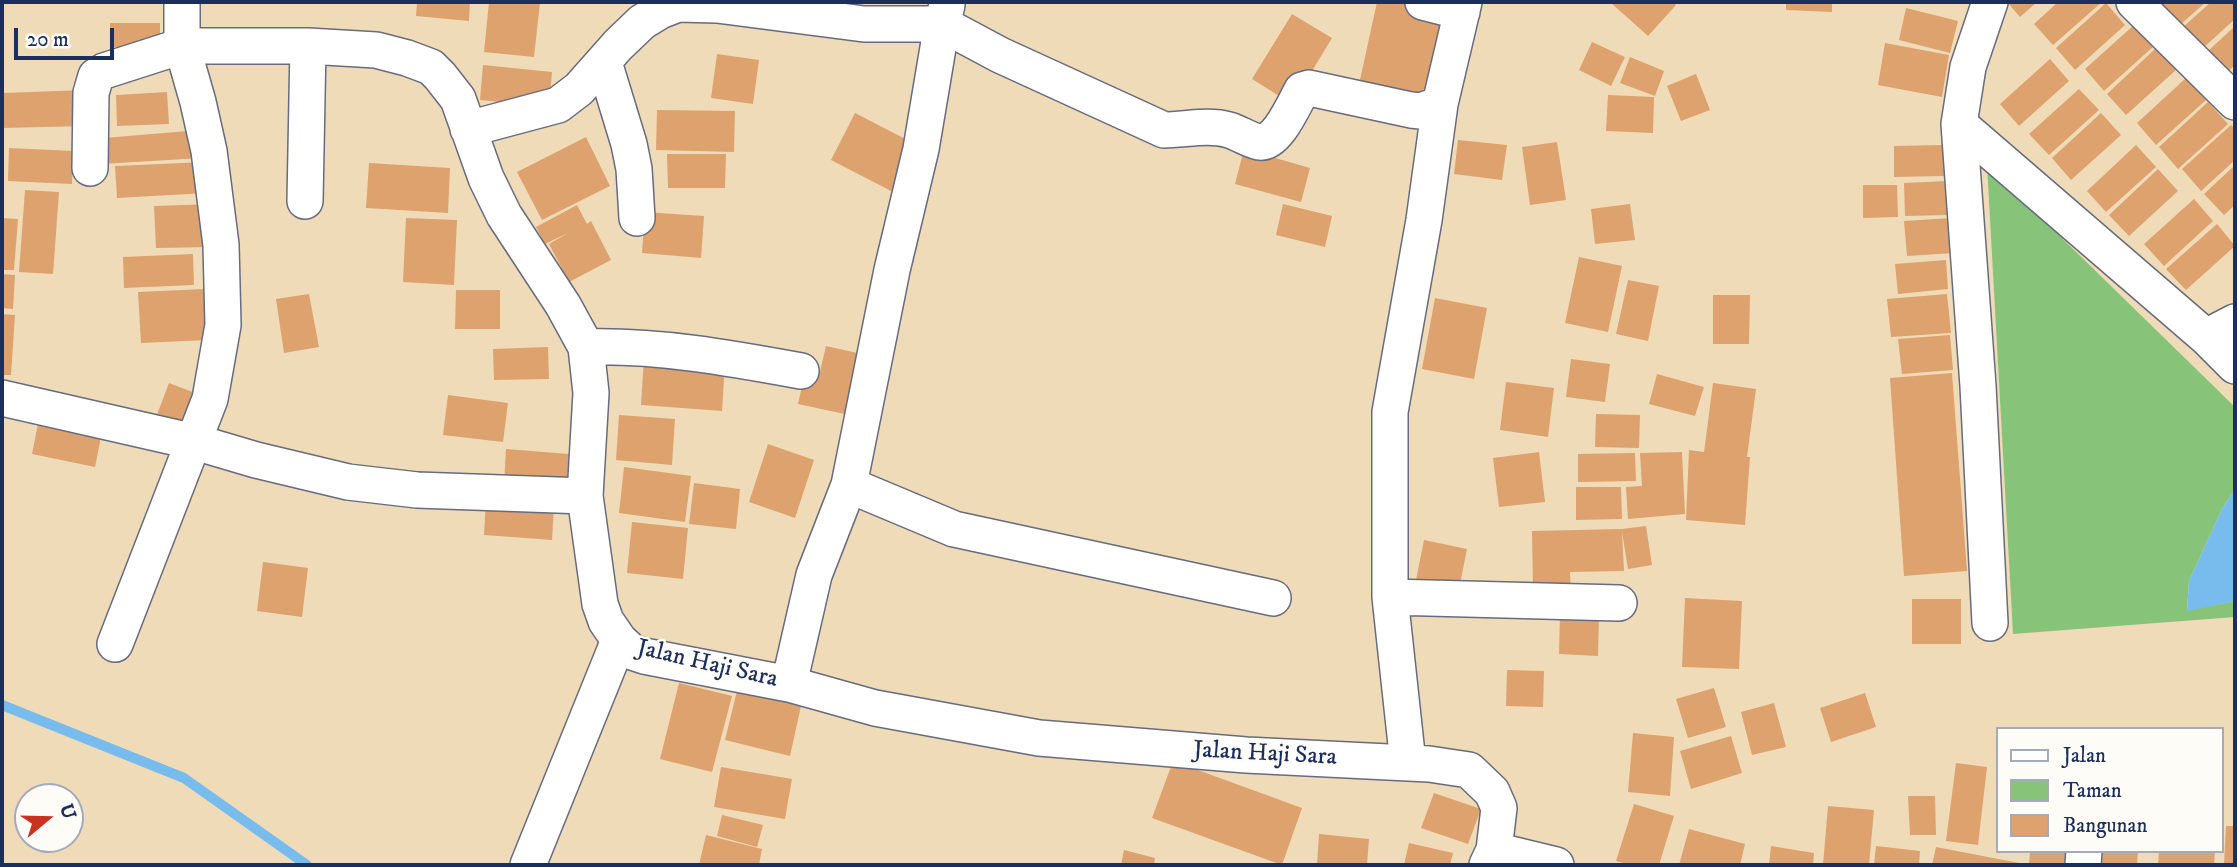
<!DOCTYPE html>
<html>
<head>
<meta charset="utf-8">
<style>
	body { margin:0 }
	#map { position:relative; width:2237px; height:867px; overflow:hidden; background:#f0dbb9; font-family:"IM FELL DW Pica",serif }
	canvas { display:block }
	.frame { position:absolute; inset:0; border:4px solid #1b2f5e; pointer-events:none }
	.legend { position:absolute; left:1996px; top:727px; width:228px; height:126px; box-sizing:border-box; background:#fdfcf7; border:2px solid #a3aaba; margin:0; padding:9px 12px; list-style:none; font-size:21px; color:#1b2f5e }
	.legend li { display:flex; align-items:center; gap:14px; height:35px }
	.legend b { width:35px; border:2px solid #a3aaba }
	.north { position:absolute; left:14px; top:783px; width:70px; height:70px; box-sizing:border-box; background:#fdfcf7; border:2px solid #a3aaba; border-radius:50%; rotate:71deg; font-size:19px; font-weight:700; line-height:28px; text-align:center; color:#1b2f5e }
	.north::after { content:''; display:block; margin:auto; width:24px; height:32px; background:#c8321e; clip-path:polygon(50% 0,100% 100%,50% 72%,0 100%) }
	.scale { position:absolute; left:14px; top:28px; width:100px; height:32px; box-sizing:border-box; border:4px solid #1b2f5e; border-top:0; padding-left:9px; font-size:21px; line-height:24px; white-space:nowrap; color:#1b2f5e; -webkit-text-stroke:5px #fdfcf7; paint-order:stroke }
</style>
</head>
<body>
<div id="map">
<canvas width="2237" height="867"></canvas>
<div class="frame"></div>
<ul class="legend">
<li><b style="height:9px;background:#fff"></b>Jalan</li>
<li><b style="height:19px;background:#87c47a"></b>Taman</li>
<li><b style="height:19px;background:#dda26d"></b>Bangunan</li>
</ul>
<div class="north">U</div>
<div class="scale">20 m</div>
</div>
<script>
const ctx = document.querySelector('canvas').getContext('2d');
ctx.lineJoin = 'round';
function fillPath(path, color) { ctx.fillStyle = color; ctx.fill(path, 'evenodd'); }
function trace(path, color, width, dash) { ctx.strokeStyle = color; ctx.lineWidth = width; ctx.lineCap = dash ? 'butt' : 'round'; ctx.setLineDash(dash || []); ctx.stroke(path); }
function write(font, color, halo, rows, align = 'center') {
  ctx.font = font + ' "IM FELL DW Pica",serif'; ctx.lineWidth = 5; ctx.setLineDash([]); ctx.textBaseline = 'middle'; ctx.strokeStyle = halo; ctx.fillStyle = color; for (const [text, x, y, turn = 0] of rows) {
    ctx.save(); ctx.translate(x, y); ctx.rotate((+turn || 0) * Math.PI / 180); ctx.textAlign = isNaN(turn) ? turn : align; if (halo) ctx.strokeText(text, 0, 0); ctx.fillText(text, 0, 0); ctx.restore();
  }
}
const green = new Path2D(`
	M1987,165L2235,407V489L2222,509L2189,581L2187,610L2235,601V617L2013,634Z`);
const water = new Path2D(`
	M2235,489V601L2187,611L2189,581L2222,509Z`);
const stream = new Path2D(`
	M2,705L184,778L307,865`);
const building = new Path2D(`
	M417,2H470L469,21L416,16Z
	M489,2H540L534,57L484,52Z
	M1377,2H1405L1452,12L1432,104L1358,89Z
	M1610,2H1672L1676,5L1648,36Z
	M1786,2H1832V12L1786,10Z
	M2007,2H2037L2020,17Z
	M2058,2H2102L2053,45L2034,24Z
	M2163,2H2206L2180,25L2161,4Z
	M2211,2H2235V19L2202,49L2183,27Z
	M2106,3L2125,25L2075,70L2056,48Z
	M1906,8L1958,21L1950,53L1899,40Z
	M1292,14L1332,38L1292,104L1252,79Z
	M110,23H160V47H110Z
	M2134,25L2154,46L2104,91L2085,69Z
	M2235,26V65L2226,73L2207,52Z
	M1592,42L1625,57L1611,86L1579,70Z
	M1885,43L1949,55L1942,97L1878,85Z
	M2156,48L2176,70L2126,115L2107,94Z
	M717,54L759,60L753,104L711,98Z
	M1630,57L1664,71L1655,96L1620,83Z
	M2050,59L2069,81L2019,126L2000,104Z
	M483,65L552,72L549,107L480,100Z
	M1696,74L1710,110L1681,121L1667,86Z
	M2186,78L2206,100L2156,145L2137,123Z
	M2079,89L2099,110L2049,155L2029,134Z
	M87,90V126L2,128V93Z
	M167,92L169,124L117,126L116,95Z
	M1608,95L1654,97L1653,133L1606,131Z
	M2208,102L2228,124L2178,169L2159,147Z
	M657,110L735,111L734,152L656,150Z
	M855,113L917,145L893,192L831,160Z
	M2101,113L2121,135L2071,180L2052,158Z
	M2231,125L2235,129V160L2201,191L2182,169Z
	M200,130L202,158L101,164L104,138Z
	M586,137L610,186L542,220L517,172Z
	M1458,140L1507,145L1502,180L1454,174Z
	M1557,142L1566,200L1530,205L1522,147Z
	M1945,145L1946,176L1894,177V146Z
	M2136,145L2156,167L2106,212L2087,191Z
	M9,148L73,151L72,184L8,181Z
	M1244,149L1310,168L1301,202L1235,184Z
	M667,154H726L725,188H668Z
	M205,162L207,193L117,198L115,166Z
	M369,163L450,168L448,213L366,208Z
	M2235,165V205L2224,215L2204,194Z
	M2158,169L2178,191L2129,236L2109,215Z
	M1948,181L1949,215L1905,216L1904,183Z
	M1863,185H1897L1898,217L1863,218Z
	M25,190L59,192L53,274L19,272Z
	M2194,199L2213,221L2164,266L2144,244Z
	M214,204L215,247L156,248L154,206Z
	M1283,204L1332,216L1325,247L1276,235Z
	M1630,204L1635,240L1595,244L1591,209Z
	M577,205L587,224L591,221L611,260L569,282L549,244L568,233L545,244L536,227Z
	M645,212L704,216L701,258L642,253Z
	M2,218L18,219L14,270H2Z
	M406,218L457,220L454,285L403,282Z
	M1951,218L1954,253L1907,256L1904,221Z
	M2217,224L2235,246L2186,290L2166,269Z
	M193,254L194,285L124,288L123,257Z
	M1579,257L1622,266L1608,332L1565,323Z
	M1946,260L1948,289L1898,294L1895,264Z
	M2,274L15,275L13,309L2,308Z
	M1628,280L1659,286L1648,341L1616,334Z
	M205,289L208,340L141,343L138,292Z
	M456,290H500V329H455Z
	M309,294L319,347L284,353L276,299Z
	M1947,294L1951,333L1891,337L1887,299Z
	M1713,295H1750L1749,344H1713Z
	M1435,298L1487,308L1474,379L1422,369Z
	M2,314L15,315L11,375H2Z
	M1950,335L1953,370L1902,374L1898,339Z
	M826,346L862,354L854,416L798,404L805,373L819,376Z
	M548,347L549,379L494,380L493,349Z
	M644,357L725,363L722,411L641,405Z
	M1571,359L1610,364L1605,402L1566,397Z
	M1952,373L1967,571L1904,576L1890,378Z
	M1657,374L1704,387L1695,416L1649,404Z
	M1506,382L1554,388L1548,437L1500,430Z
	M169,383L203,396L189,433L155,420Z
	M1713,383L1756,389L1747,457H1750L1745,525L1686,520L1689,450L1704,452Z
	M448,395L508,403L503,442L443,435Z
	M1596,414L1640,415L1639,448L1595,447Z
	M619,415L675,419L672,465L616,460Z
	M38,424L101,437L95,467L32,454Z
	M768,444L814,460L795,518L749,502Z
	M506,449L569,454L567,490L504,485Z
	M1539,452L1545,502L1499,507L1493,458Z
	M1682,452L1685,514L1628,519L1626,487L1642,486L1640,453Z
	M1635,453L1636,481L1578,482V454Z
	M624,467L691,476L685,522L619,513Z
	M694,483L740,489L736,529L689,524Z
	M1576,487H1621L1622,519L1576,520Z
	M486,500L554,505L552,540L484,535Z
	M632,522L688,528L683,579L627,573Z
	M1646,526L1652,565L1628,569L1622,532L1624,571L1570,572L1571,592H1533L1532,531L1622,529Z
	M1424,540L1467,549L1459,589L1416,580Z
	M263,562L308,568L302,617L257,611Z
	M1685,598L1742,601L1739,669L1682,667Z
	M1912,599H1961V644H1912Z
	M1560,614L1599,616L1598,656L1559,654Z
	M1507,670L1544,671L1543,707L1506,706Z
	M679,683L732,696L712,772L660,759Z
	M1714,688L1726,727L1688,738L1676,699Z
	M737,691L801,706L790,756L725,740Z
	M1865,693L1876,727L1831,742L1820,708Z
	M1774,703L1786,747L1752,755L1741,712Z
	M1633,733L1674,737L1670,796L1628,792Z
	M1731,736L1742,773L1691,789L1680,751Z
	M1173,761L1302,808L1282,865L1152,818Z
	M1956,763L1987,767L1978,845L1946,841Z
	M721,767L792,779L785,819L714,807Z
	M1434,793L1481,809L1468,844L1421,828Z
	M1908,796H1935L1936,835H1910Z
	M1634,804L1674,816L1659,865H1630L1616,861Z
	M1828,806L1874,810L1869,865H1823Z
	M722,815L763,825L757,847L717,836Z
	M2226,826H2235V865H2224Z
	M1689,829L1745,844L1740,865H1679Z
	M1319,834L1369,839L1367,865H1317Z
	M706,835L762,849L759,865H699Z
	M1409,843L1453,853L1450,865H1404Z
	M1771,846L1814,853L1813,865H1769Z
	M1876,846L1920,851L1919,865H1874Z
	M1936,847L2019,863L2018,865H1932Z
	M1124,850L1155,858L1154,865H1121Z
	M2030,851H2074L2073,865H2029Z
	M2097,851H2138L2137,865H2096Z
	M2159,851H2215L2214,865H2158Z`);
const minor = new Path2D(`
	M1423,2L1462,12
	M2134,2L2235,102
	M604,62L629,144L634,169L637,218
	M1959,124L2206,337L2235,366
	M468,129L558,105L579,89L618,45L642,22L660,11L678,4L717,5L864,24H942L1000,55L1164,130C1185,130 1208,124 1229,130C1239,133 1249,140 1259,142C1277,145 1294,104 1302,90L1309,88L1411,110L1421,111L1440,104L1464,2
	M90,168L91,93L96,76L104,71L182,46H308L376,50L407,58L431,67L440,76L458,99L486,178L504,215L563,305L586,347L591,393L585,496L600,604L606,621L619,640L632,652L644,656L789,684L875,708L1039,738L1246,755L1429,764L1469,770L1492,792L1499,808L1494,850L1487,865
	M305,201L308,46
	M2206,337L2235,322
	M586,347C658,345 730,358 801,371
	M2,398L195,442L256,460L348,482L417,490L585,496
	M849,485L954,529L1273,598
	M1390,597L1619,603
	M1990,623L1978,386L1959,124L1968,67L1990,2
	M115,644L210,399L223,325L221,245L209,151L198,102L182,46V2
	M789,684L814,575L849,485L892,270L921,149L942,24L947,5
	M1408,763L1390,597V412L1424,220L1440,104
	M1494,850L1556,865
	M528,865L619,640
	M2083,865L2084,851`);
const streetNames = [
	["Jalan Haji Sara",707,665,13],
	["Jalan Haji Sara",1265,755,3]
];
fillPath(green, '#87c47a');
fillPath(water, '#77bced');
trace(stream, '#77bced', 10);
fillPath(building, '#dda26d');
trace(minor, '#666b7e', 38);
trace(minor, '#fff', 35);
write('24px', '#1b2f5e', '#fdfcf7', streetNames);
</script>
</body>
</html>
